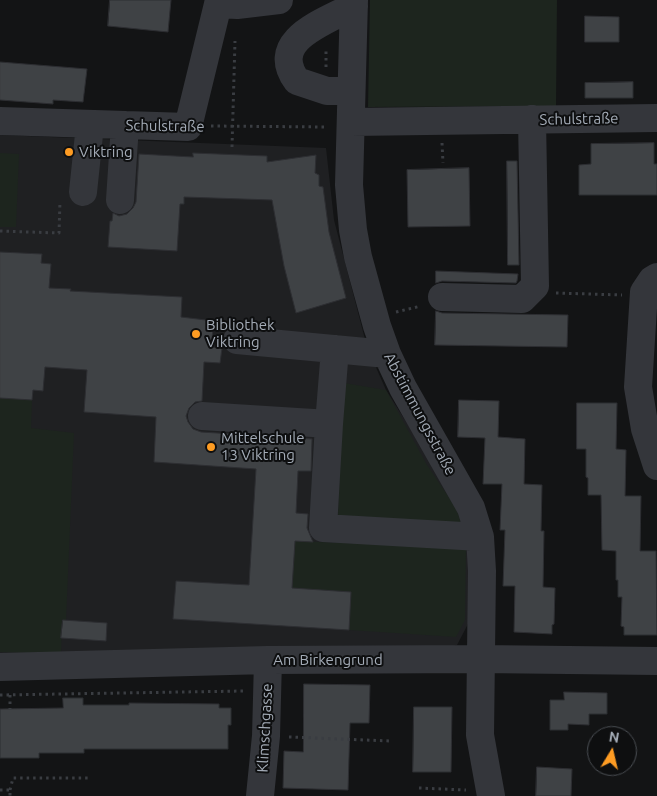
<!DOCTYPE html>
<html>
<head>
<meta charset="utf-8">
<style>
	body { margin:0 }
	#map { position:relative; width:657px; height:796px; overflow:hidden; background:#131415; font-family:Ubuntu,sans-serif }
	canvas { display:block }
	.north { position:absolute; left:587px; top:726px; width:50px; height:50px; box-sizing:border-box; background:#0e0f10; border:1px solid #4a4e53; border-radius:50%; rotate:9deg; font-size:14px; font-weight:700; line-height:20px; text-align:center; color:#a4acb7 }
	.north::after { content:''; display:block; margin:auto; width:18px; height:22px; background:#fe9c23; clip-path:polygon(50% 0,100% 100%,50% 72%,0 100%) }
</style>
</head>
<body>
<div id="map">
<canvas width="657" height="796"></canvas>
<div class="north">N</div>
</div>
<script>
const ctx = document.querySelector('canvas').getContext('2d');
ctx.lineJoin = 'round';
function fillPath(path, color) { ctx.fillStyle = color; ctx.fill(path, 'evenodd'); }
function trace(path, color, width, dash) { ctx.strokeStyle = color; ctx.lineWidth = width; ctx.lineCap = dash ? 'butt' : 'round'; ctx.setLineDash(dash || []); ctx.stroke(path); }
function write(font, color, halo, rows, align = 'center') {
  ctx.font = font + ' Ubuntu,sans-serif'; ctx.lineWidth = 4; ctx.setLineDash([]); ctx.textBaseline = 'middle'; ctx.strokeStyle = halo; ctx.fillStyle = color; for (const [text, x, y, turn = 0] of rows) {
    ctx.save(); ctx.translate(x, y); ctx.rotate((+turn || 0) * Math.PI / 180); ctx.textAlign = isNaN(turn) ? turn : align; if (halo) ctx.strokeText(text, 0, 0); ctx.fillText(text, 0, 0); ctx.restore();
  }
}
const built = new Path2D(`
	M0,135L326,148L334,220L367,347L386,390L458,504L468,539V624L457,645L444,649L0,657Z`);
const green = new Path2D(`
	M370,0H557L556,106L368,107Z
	M0,153L19,154L16,227H0Z
	M344,383L386,390L427,465L456,508L461,523L338,515Z
	M0,398L32,400L31,428L74,433L66,620H62L61,654L0,652Z
	M295,541L466,548L465,620L456,637L349,630L351,592L292,588Z`);
const building = new Path2D(`
	M110,0H171L168,32L108,26Z
	M585,16L619,17V42H585Z
	M0,62L87,69L83,102L53,100V104L0,100Z
	M633,82V98H585V83Z
	M654,143V164H657V195H579V165L591,164V144Z
	M193,153L267,156V162L316,155L315,173L319,175V186L323,187L329,232L346,298L296,313L284,266L272,200L184,197V204H180L177,251L108,247L110,221H112L113,213L119,216L127,214L133,208L136,202L139,154L193,157Z
	M507,161H517L519,265H508Z
	M469,168L470,226L408,227L407,170Z
	M0,252L42,254L41,263L51,264L49,288L71,289L70,291L182,297L181,317L214,321L211,347L222,348L220,363L204,362L202,401L195,402L189,408L186,416L188,422L193,429L201,432L312,439L311,471H298L296,513L308,514L307,528L313,542L295,541L292,588L351,592L349,630L173,619L176,581L249,585L256,469L154,462L156,417L84,412L87,370L45,367L43,391L33,390L32,400L0,398Z
	M436,271L518,274L517,281L516,283L442,281L436,283Z
	M436,311L442,313L568,315L567,347L435,345Z
	M459,400L499,401L498,437L525,439L524,484L542,485L541,531H544L543,587L555,588L554,624L552,625V634L514,632L515,586H503L505,530H500L502,484H483L485,438L458,437Z
	M577,403H617L616,449L626,450L625,496H641L640,551H656L657,635H624V627L621,626L622,597H618V580H616V551L602,550L601,495H588V478L586,477V449H577Z
	M63,620L107,623L106,641L61,638Z
	M304,684L370,685L369,723H350L348,790L283,788L284,751L303,752Z
	M564,692L607,693V714H589V725L568,724V730H550V700H564Z
	M63,698H83V705H129V703L219,704V708H231V725H228V749H84V753H39V758H0V709L63,708Z
	M414,707H452L451,772H413Z
	M537,767L572,769L571,796H536Z`);
const path = new Path2D(`
	M326,67V48
	M211,126L327,127
	M442,143L443,163
	M232,147L235,41
	M0,231L59,233L60,201
	M556,293L622,295
	M396,312L421,306
	M0,695L244,691
	M10,695V709
	M289,737L390,741
	M419,788L466,790
	M0,790H10V796
	M10,790L13,778H88`);
const minor = new Path2D(`
	M354,0L349,185L353,230L358,257L377,326L387,354L403,388L471,508L480,537L482,571L480,735L491,796
	M218,4L237,5L279,0
	M351,91H327L297,81C267,40 325,22 354,6
	M0,121L188,127L219,0
	M351,122L657,118
	M83,192L90,125
	M120,200L125,125
	M657,277L652,280L644,292L638,387L645,429L657,466
	M442,297L522,299L535,286L532,119
	M237,340L387,354
	M202,416L329,424L323,528L480,537
	M329,424L335,349
	M0,667L268,660L480,659L657,661
	M260,796L266,736L268,660`);
const markers = [
	[69,152,5,"#fe9c23"],
	[196,334,5,"#fe9c23"],
	[211,447,5,"#fe9c23"]
];
const streetNames = [
	["Schulstraße",579,119,-1],
	["Schulstraße",165,126,1],
	["Abstimmungsstraße",420,414,62],
	["Am Birkengrund",328,660],
	["Klimschgasse",265,728,-87]
];
const poiNames = [
	["Viktring",79,152],
	["Bibliothek",206,325],
	["Viktring",206,342],
	["Mittelschule",221,438],
	["13 Viktring",221,455]
];
fillPath(built, '#1f2022');
fillPath(green, '#1d251e');
fillPath(building, '#3f4245');
trace(building, '#2d2e32', 1);
trace(path, '#3a3d42', 3, [2.5, 4]);
trace(minor, '#34363b', 28);
for (const [x, y, r, color] of markers) { const dot = new Path2D(); dot.arc(x, y, r, 0, 2 * Math.PI); ctx.fillStyle = color; ctx.fill(dot); trace(dot, '#0e0f10', 2); }
write('15px', '#a4acb7', '#0e0f10', streetNames);
write('15px', '#a4acb7', '#0e0f10', poiNames, 'left');
</script>
</body>
</html>
